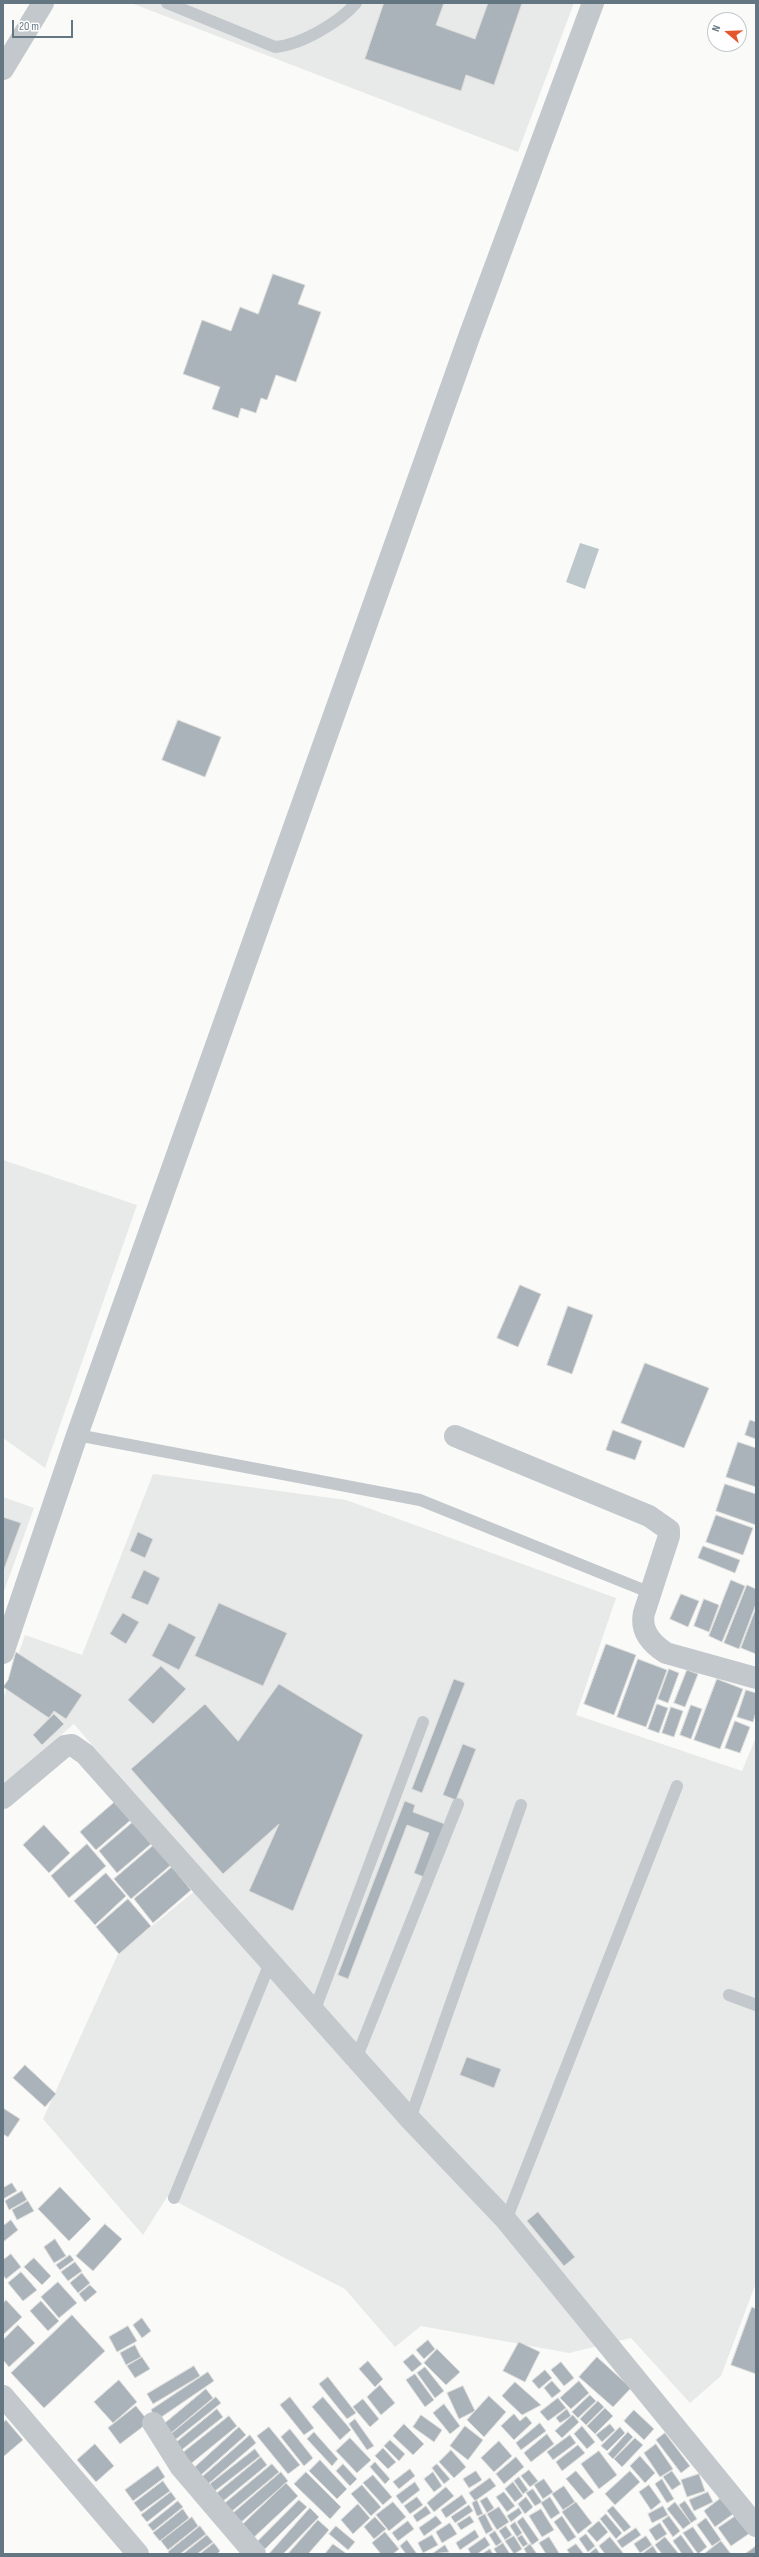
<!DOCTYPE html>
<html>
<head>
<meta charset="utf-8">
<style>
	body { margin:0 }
	#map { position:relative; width:759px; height:2557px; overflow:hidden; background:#fafaf8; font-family:"Sofia Sans Condensed",sans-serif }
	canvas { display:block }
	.frame { position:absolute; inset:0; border:4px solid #657683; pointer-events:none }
	.north { position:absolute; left:707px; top:12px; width:40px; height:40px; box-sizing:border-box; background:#fff; border:1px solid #c1c8cd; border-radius:50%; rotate:289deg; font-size:11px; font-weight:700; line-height:16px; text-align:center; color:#657683 }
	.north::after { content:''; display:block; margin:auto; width:14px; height:18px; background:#e4572e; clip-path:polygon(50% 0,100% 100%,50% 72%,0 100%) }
	.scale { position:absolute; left:12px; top:20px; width:61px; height:18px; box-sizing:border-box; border:2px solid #657683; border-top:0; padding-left:5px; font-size:12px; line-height:14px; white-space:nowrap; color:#657683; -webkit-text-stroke:3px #fff; paint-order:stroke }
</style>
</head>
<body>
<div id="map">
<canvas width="759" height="2557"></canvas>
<div class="frame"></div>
<div class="north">N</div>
<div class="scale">20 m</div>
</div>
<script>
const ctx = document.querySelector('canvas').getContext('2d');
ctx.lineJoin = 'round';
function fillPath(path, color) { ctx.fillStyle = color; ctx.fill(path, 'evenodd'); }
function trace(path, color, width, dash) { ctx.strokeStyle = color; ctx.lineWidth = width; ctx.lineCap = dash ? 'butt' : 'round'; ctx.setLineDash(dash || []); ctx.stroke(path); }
const built = new Path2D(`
	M131,3H574L518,152Z
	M3,1160L137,1205L45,1468L3,1438Z
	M153,1474L346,1500L616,1598L576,1715L742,1771L756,1737V2283L721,2376L690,2403L631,2338L569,2353L421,2326L395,2347L345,2289L167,2197L143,2235L43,2119L118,1954L208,1880L74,1724L3,1784V1699L25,1635L82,1655Z
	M3,1497L34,1508L3,1594Z`);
const water = new Path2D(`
	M580,543L599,549L585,589L566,582Z`);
const building = new Path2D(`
	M384,3H444L436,25L475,39L488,3H522L494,85L466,75L461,91L365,59Z
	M273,274L305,285L298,304L321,312L296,382L276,375L267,400L261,398L256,413L241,408L238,418L212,409L220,387L183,374L202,320L231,331L240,307L258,314Z
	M178,720L221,737L205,777L162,760Z
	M520,1285L541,1294L518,1347L497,1338Z
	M568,1306L593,1315L572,1374L547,1365Z
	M645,1363L709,1388L684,1448L621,1423Z
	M750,1420L756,1422V1439L745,1435Z
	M613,1430L642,1441L635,1460L606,1450Z
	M738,1442L756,1448V1487L726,1477Z
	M725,1484L756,1494V1525L716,1511Z
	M716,1515L753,1528L743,1555L706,1542Z
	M3,1517L21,1523L3,1572Z
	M138,1532L153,1539L145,1558L130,1551Z
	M703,1546L740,1560L735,1573L698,1558Z
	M144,1570L160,1578L148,1605L131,1598Z
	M731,1580L745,1586L722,1642L709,1636Z
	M747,1585L756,1589V1604L739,1649L724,1643Z
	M681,1594L699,1601L688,1627L670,1619Z
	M704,1599L719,1605L709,1632L694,1626Z
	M219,1603L287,1633L263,1686L195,1656Z
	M756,1608V1654L741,1648Z
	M123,1613L139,1622L126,1644L110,1634Z
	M169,1623L196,1637L179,1670L152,1656Z
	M606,1644L636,1655L614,1715L584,1704Z
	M16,1652L82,1695L66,1719L54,1711L49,1718L3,1687L8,1680Z
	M638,1659L667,1670L646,1727L617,1717Z
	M161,1666L186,1689L153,1724L128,1700Z
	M669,1669L679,1673L668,1703L658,1699Z
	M687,1670L698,1674L685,1707L674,1703Z
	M454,1679L465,1683L422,1793L412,1789Z
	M717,1679L743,1689L720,1749L694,1740Z
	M279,1684L363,1735L293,1911L249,1891L279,1824L223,1874L131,1769L205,1704L238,1741Z
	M746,1690L756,1693V1712L753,1722L737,1717Z
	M657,1704L668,1708L659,1733L648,1729Z
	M691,1705L702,1709L691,1739L680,1735Z
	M671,1707L683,1711L674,1737L662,1733Z
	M54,1714L64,1724L42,1745L33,1735Z
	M735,1721L750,1727L740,1753L725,1748Z
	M463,1744L476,1749L456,1800L443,1795Z
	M117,1800L133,1818L96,1850L80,1832Z
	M405,1801L415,1805L413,1812L445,1824L424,1877L414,1873L429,1833L407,1825L348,1979L338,1975Z
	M133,1822L151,1844L117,1873L99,1851Z
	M44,1825L70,1853L49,1873L23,1845Z
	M87,1844L106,1866L69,1898L51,1876Z
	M155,1844L172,1864L131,1899L114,1879Z
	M172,1867L191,1890L153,1923L134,1899Z
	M106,1873L126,1896L95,1925L74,1901Z
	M128,1899L151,1926L119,1954L96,1927Z
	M467,2057L501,2069L494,2088L460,2075Z
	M25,2065L56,2094L45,2107L13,2078Z
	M3,2108L20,2119L8,2137L3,2134Z
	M12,2183L17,2191L3,2199V2188Z
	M60,2187L91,2219L69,2241L38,2209Z
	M22,2191L27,2200L9,2210L5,2201Z
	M28,2201L34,2211L17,2220L12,2210Z
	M538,2212L575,2257L564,2266L527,2221Z
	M11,2220L18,2230L3,2242V2226Z
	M105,2224L122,2239L93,2271L76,2256Z
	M55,2239L66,2256L54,2263L44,2247Z
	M11,2254L21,2267L6,2279L3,2275V2260Z
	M70,2255L74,2260L60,2270L56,2265Z
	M34,2258L51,2276L42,2285L24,2267Z
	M75,2262L82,2271L68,2281L61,2272Z
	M21,2272L37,2290L23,2301L8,2283Z
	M82,2273L90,2283L78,2293L70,2283Z
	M58,2282L77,2303L59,2318L41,2297Z
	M90,2285L97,2292L85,2302L79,2294Z
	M6,2300L22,2317L3,2335V2304Z
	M41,2301L59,2321L48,2331L30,2311Z
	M752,2307L756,2309V2374L731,2365Z
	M72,2315L105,2351L44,2408L11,2373Z
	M142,2318L151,2331L142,2338L133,2325Z
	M18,2325L35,2343L9,2367L3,2360V2340Z
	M128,2326L137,2341L117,2352L109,2337Z
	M428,2340L435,2349L424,2359L416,2350Z
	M519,2342L540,2352L525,2382L503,2371Z
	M135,2345L141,2357L126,2365L120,2353Z
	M437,2349L460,2372L446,2385L424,2363Z
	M413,2354L422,2364L412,2372L403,2362Z
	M142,2357L150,2369L135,2378L127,2366Z
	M597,2357L631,2388L613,2407L579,2377Z
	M368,2361L383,2379L375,2387L359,2369Z
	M561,2362L574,2378L564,2386L551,2370Z
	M194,2366L200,2376L153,2404L147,2394Z
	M425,2367L444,2391L435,2398L417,2373Z
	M545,2370L552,2378L539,2389L532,2381Z
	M208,2372L214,2381L157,2420L151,2410Z
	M415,2374L434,2400L425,2407L406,2380Z
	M328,2377L356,2413L347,2419L319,2384Z
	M119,2380L137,2402L113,2423L94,2402Z
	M552,2381L561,2391L552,2398L544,2388Z
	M579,2381L589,2393L571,2409L560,2398Z
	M515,2382L541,2405L522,2415L502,2396Z
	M380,2385L395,2403L381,2415L367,2397Z
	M463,2386L475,2411L459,2419L447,2393Z
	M206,2389L213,2398L171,2433L164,2424Z
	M590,2395L596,2401L578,2418L572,2412Z
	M489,2396L506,2412L484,2437L467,2420Z
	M216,2397L221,2403L175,2440L171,2434Z
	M290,2397L314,2428L304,2435L280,2405Z
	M323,2397L351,2430L340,2440L312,2407Z
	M558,2398L566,2408L548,2421L540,2412Z
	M363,2399L379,2419L370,2427L353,2407Z
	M598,2401L604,2407L586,2425L580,2419Z
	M444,2404L460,2426L450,2434L433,2413Z
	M136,2406L149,2422L120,2444L108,2428Z
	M605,2408L613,2416L595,2434L587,2426Z
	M217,2409L223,2417L179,2452L173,2445Z
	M567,2409L571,2416L560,2423L556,2418Z
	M634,2410L654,2429L644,2440L624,2421Z
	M514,2414L520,2421L526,2416L532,2423L514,2440L501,2426Z
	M421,2415L442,2430L434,2442L413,2427Z
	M573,2415L579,2422L562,2438L555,2431Z
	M229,2416L237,2426L188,2466L180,2455Z
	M355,2419L374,2446L367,2450L349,2424Z
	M6,2420L23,2440L3,2457V2423Z
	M540,2423L546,2431L521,2450L516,2443Z
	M404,2424L424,2444L413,2455L393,2436Z
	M610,2424L615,2430L602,2442L596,2435Z
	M465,2426L483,2440L468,2460L450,2446Z
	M582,2426L595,2442L587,2449L574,2434Z
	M239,2427L246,2435L201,2475L194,2468Z
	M269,2427L300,2465L288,2474L257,2436Z
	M620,2427L625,2433L607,2451L601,2446Z
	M290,2429L313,2458L304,2466L281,2437Z
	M314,2432L338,2459L332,2466L307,2439Z
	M628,2432L633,2437L613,2459L608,2454Z
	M665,2433L690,2466L681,2473L656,2440Z
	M547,2434L554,2444L531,2462L524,2453Z
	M250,2435L256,2443L207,2485L201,2478Z
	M570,2435L576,2443L553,2460L547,2452Z
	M350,2438L371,2460L357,2473L336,2451Z
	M635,2438L643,2445L622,2467L614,2459Z
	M390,2440L405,2454L399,2461L384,2446Z
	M499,2441L512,2456L494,2472L481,2458Z
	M95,2444L114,2466L96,2482L77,2460Z
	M656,2444L673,2469L660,2477L644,2453Z
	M578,2445L585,2453L562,2471L556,2462Z
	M383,2448L396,2462L388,2469L375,2456Z
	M255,2449L260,2456L215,2491L210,2484Z
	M451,2450L466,2467L454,2478L439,2462Z
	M599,2451L617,2475L599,2489L581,2464Z
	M640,2456L655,2473L645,2483L630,2466Z
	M261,2457L267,2465L222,2502L216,2494Z
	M516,2457L524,2467L504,2484L496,2474Z
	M320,2460L347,2489L337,2499L309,2471Z
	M375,2462L390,2479L385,2484L370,2467Z
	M272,2464L279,2472L231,2512L224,2504Z
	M343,2464L357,2479L350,2486L336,2471Z
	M437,2464L450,2479L444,2484L432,2468Z
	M158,2466L165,2477L133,2501L125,2490Z
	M410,2469L415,2476L399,2489L393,2482Z
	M529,2470L538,2481L530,2487L521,2476Z
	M476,2471L482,2480L469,2488L463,2479Z
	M576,2471L594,2492L584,2500L566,2479Z
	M630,2471L640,2482L615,2505L605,2494Z
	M672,2471L681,2484L672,2490L663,2477Z
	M281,2472L288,2481L239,2524L231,2515Z
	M306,2472L341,2507L330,2519L294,2484Z
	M433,2472L442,2486L434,2492L424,2479Z
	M699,2474L705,2491L687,2497L681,2480Z
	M373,2475L392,2497L383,2505L363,2483Z
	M519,2477L528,2490L523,2494L514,2481Z
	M490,2478L496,2486L475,2501L469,2493Z
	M544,2479L553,2492L543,2499L534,2485Z
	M662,2479L674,2499L667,2503L655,2484Z
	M163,2481L170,2491L141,2512L134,2503Z
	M415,2482L420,2490L402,2504L396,2496Z
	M513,2482L523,2496L515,2502L505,2489Z
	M286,2483L298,2496L252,2539L240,2527Z
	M362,2485L381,2507L371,2516L351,2494Z
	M649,2485L661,2502L651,2510L639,2492Z
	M564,2486L575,2502L563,2510L552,2494Z
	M446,2487L454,2496L434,2512L427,2503Z
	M533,2489L542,2502L535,2506L526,2493Z
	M171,2492L176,2499L147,2522L141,2515Z
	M504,2492L515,2506L507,2512L496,2497Z
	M708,2492L713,2502L694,2511L689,2500Z
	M462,2495L467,2503L446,2518L441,2510Z
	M417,2497L423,2505L410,2514L404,2506Z
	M487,2497L494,2508L487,2513L480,2501Z
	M526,2497L533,2507L525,2514L518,2504Z
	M550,2497L560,2513L551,2519L541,2503Z
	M721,2498L733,2514L715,2527L704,2511Z
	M299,2500L307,2507L265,2549L257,2542Z
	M477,2500L483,2514L477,2516L472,2503Z
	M178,2501L183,2507L153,2531L148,2525Z
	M685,2501L697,2519L691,2523L679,2505Z
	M393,2502L406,2517L389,2531L376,2515Z
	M576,2502L592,2523L578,2534L562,2512Z
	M675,2502L691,2523L683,2529L667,2509Z
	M358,2504L370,2518L353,2534L341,2520Z
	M469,2505L473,2511L455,2523L451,2517Z
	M426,2506L431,2513L417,2522L413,2516Z
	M613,2506L631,2527L624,2532L607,2511Z
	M663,2506L668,2515L652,2523L648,2514Z
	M499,2507L509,2522L497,2530L487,2514Z
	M310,2508L319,2517L283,2554H269Z
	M519,2508L522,2513L511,2522L507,2516Z
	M183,2509L189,2518L160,2541L153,2533Z
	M541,2509L554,2530L542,2537L529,2516Z
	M485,2514L493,2530L486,2534L478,2518Z
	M606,2514L622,2533L616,2539L600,2519Z
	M737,2515L750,2533L731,2546L718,2528Z
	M436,2516L442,2523L424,2536L419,2528Z
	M470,2516L474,2522L461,2530L457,2524Z
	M562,2516L576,2537L568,2542L554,2522Z
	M669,2516L680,2531L673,2537L662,2521Z
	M192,2517L198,2526L168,2550L161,2541Z
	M375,2517L386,2529L374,2539L364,2527Z
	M523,2517L539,2540L532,2545L517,2522Z
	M706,2518L721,2540L712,2546L697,2525Z
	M318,2520L329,2530L308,2554H288Z
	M408,2521L414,2529L398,2541L392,2533Z
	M599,2521L608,2532L597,2542L587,2531Z
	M515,2522L522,2533L517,2537L510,2526Z
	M450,2523L457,2534L442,2543L436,2532Z
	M660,2523L667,2534L656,2541L649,2530Z
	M200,2526L206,2534L180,2554H169L168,2552Z
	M336,2526L355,2542L348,2550L329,2534Z
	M506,2526L512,2535L505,2540L499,2531Z
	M693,2527L707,2547L698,2554L683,2533Z
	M636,2528L641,2535L622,2548L617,2541Z
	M475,2530L479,2537L460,2550L456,2543Z
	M495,2531L502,2542L496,2546L489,2535Z
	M385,2532L399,2549L393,2554H381L372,2543Z
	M586,2534L595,2546L588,2552L579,2539Z
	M207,2535L213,2542L197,2554H183Z
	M432,2535L438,2545L423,2553L418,2543Z
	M522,2535L528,2544L523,2547L517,2538Z
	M681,2535L694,2553L693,2554H682L673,2541Z
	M514,2536L522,2549L514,2554L505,2541Z
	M646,2536L652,2545L640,2553L634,2544Z
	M485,2537L490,2545L477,2554H471L468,2549Z
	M549,2537L559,2553L557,2554H546L539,2543Z
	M610,2537L624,2554H605L599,2546Z
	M665,2537L679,2554H662L655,2545Z
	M407,2540L417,2554H406L400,2546Z
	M721,2541L731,2554H704Z
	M214,2543L220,2551L217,2554H200Z
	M503,2543L510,2554H497L494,2549Z
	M333,2544L347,2554H325Z
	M530,2544L537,2554H527L524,2549Z
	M576,2544L584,2554H570L567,2550Z
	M445,2545L449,2552L432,2554Z
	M653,2546L658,2554H642Z
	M756,2546V2554H745Z
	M596,2548L600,2554H589Z
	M490,2549L493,2554H482Z`);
const service = new Path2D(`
	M167,3L275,47C301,45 340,22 356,3
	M77,1435L420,1500L651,1593
	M729,1995L756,2005
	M314,2012L423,1722
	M356,2059L458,1804
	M410,2119L521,1805
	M174,2198L270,1963
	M506,2220L677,1786`);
const minor = new Path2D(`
	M455,1436L649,1516L669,1530V1536L644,1613C640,1631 652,1644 666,1653L756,1678
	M3,1653L77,1435L469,337L593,3
	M3,1798L65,1746L72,1745L85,1754L410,2119L506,2220L756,2526
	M3,2396L138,2554
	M153,2423L180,2466L255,2554`);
const tertiary = new Path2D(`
	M3,69L43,3`);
fillPath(built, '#e8e9e9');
fillPath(water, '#bbc7cb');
fillPath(building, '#aab3b9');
trace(building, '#dcdcda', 1);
trace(service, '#c3c8cc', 12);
trace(minor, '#c3c8cc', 22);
trace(tertiary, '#c3c8cc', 22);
</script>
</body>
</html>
